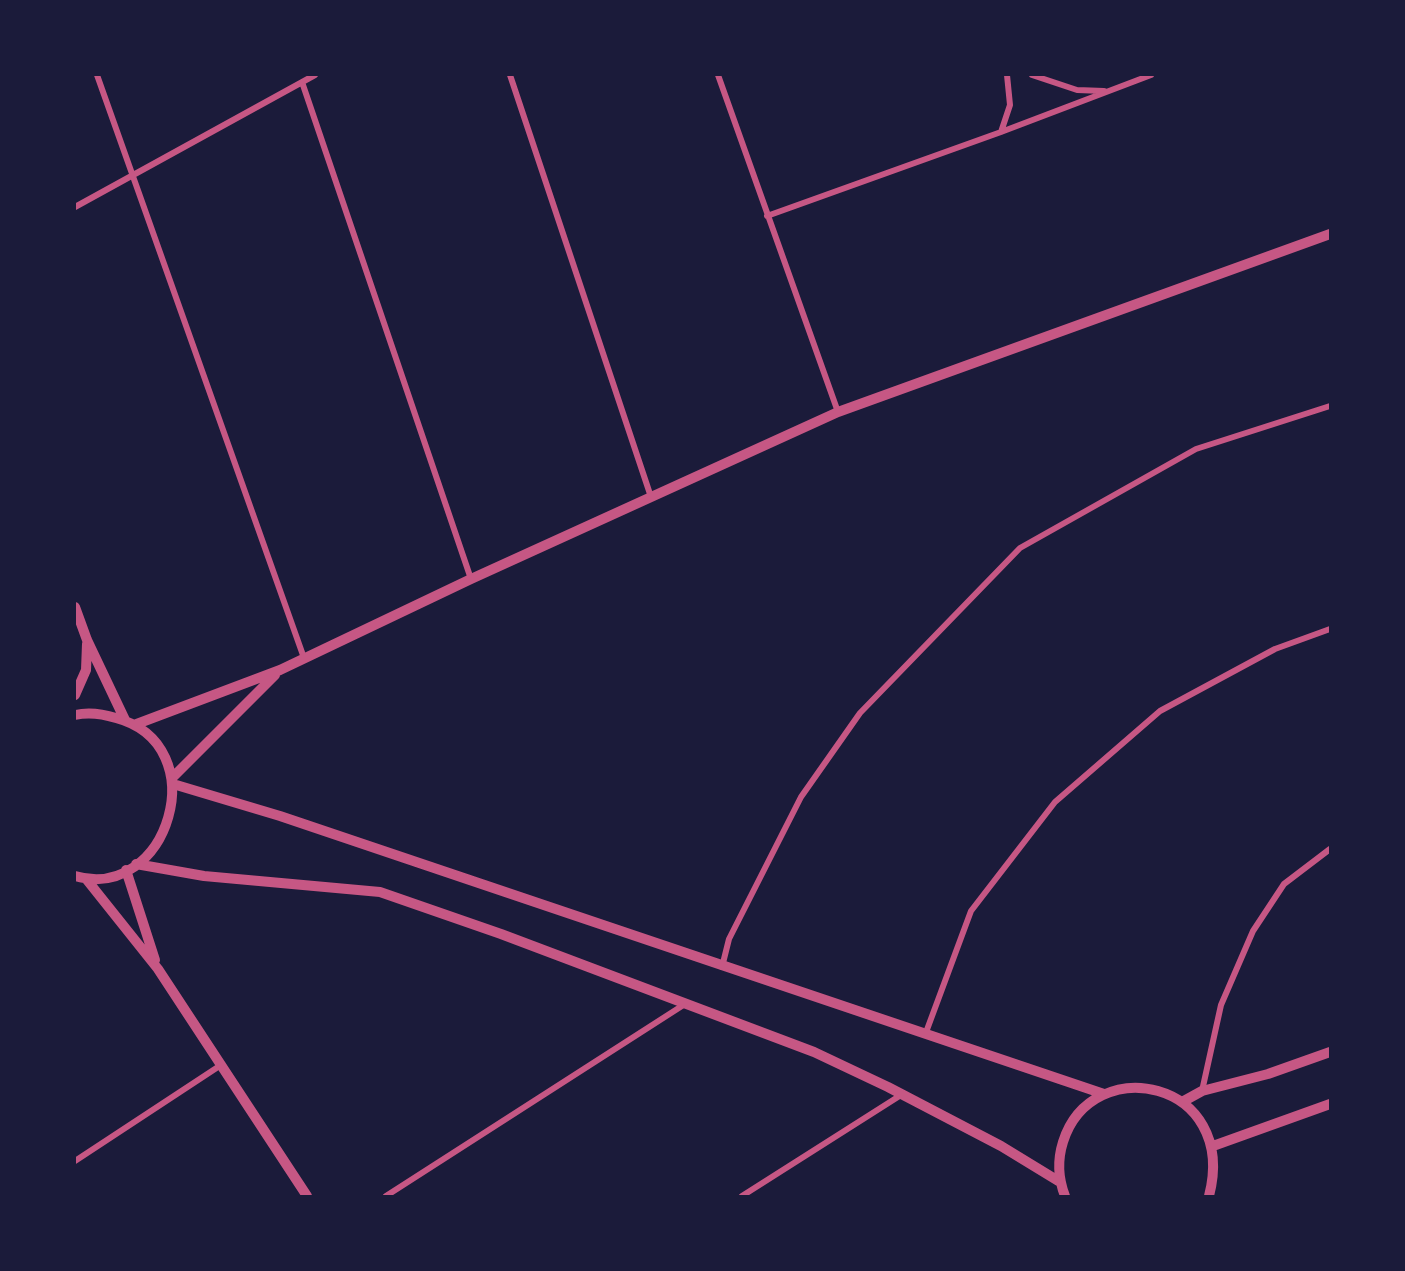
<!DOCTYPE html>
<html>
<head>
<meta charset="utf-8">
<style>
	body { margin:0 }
	#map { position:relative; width:1405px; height:1271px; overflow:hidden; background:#1b1b3a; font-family:Jost,sans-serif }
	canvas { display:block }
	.frame { position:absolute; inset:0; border:76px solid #1b1b3a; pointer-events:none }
</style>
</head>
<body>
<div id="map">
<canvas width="1405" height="1271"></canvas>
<div class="frame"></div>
</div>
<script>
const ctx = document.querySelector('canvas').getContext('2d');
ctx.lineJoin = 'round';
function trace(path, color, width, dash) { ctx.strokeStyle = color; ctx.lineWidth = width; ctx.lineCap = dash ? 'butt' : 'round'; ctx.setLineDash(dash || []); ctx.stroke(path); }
const minor = new Path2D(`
	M97,75L304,658
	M510,75L651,497
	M718,75L838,412
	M1032,75L1077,90L1104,91
	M302,82L471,579
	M1001,132L1010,105L1007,75
	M75,207L315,75
	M767,216L1001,132L1151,75
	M722,967L729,939L801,797L860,713L1020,548L1196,449L1330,406
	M925,1035L971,911L1055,802L1160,711L1275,649L1330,629
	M1202,1091L1221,1005L1253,931L1284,884L1330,849
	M75,1161L221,1065
	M386,1196L685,1004
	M742,1196L901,1095`);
const tertiary = new Path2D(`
	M75,607L87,640L125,720
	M75,695L86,670L87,644
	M75,715C88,712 103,714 116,718C217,745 168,903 75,876
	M134,725L280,670L471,579L838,412L1330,234
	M172,778L275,675
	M173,784L280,816L1104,1094
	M136,864L204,876L380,892L501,934L814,1052L888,1087L1001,1146L1060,1182
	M126,870L155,960
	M87,880L158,969L307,1196
	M1182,1102L1202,1091L1268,1074L1330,1052
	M1213,1146L1330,1104
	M1065,1196C1058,1178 1057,1161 1063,1142C1092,1050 1239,1080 1209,1196`);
trace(minor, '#c65784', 6);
trace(tertiary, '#c65784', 10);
</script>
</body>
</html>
